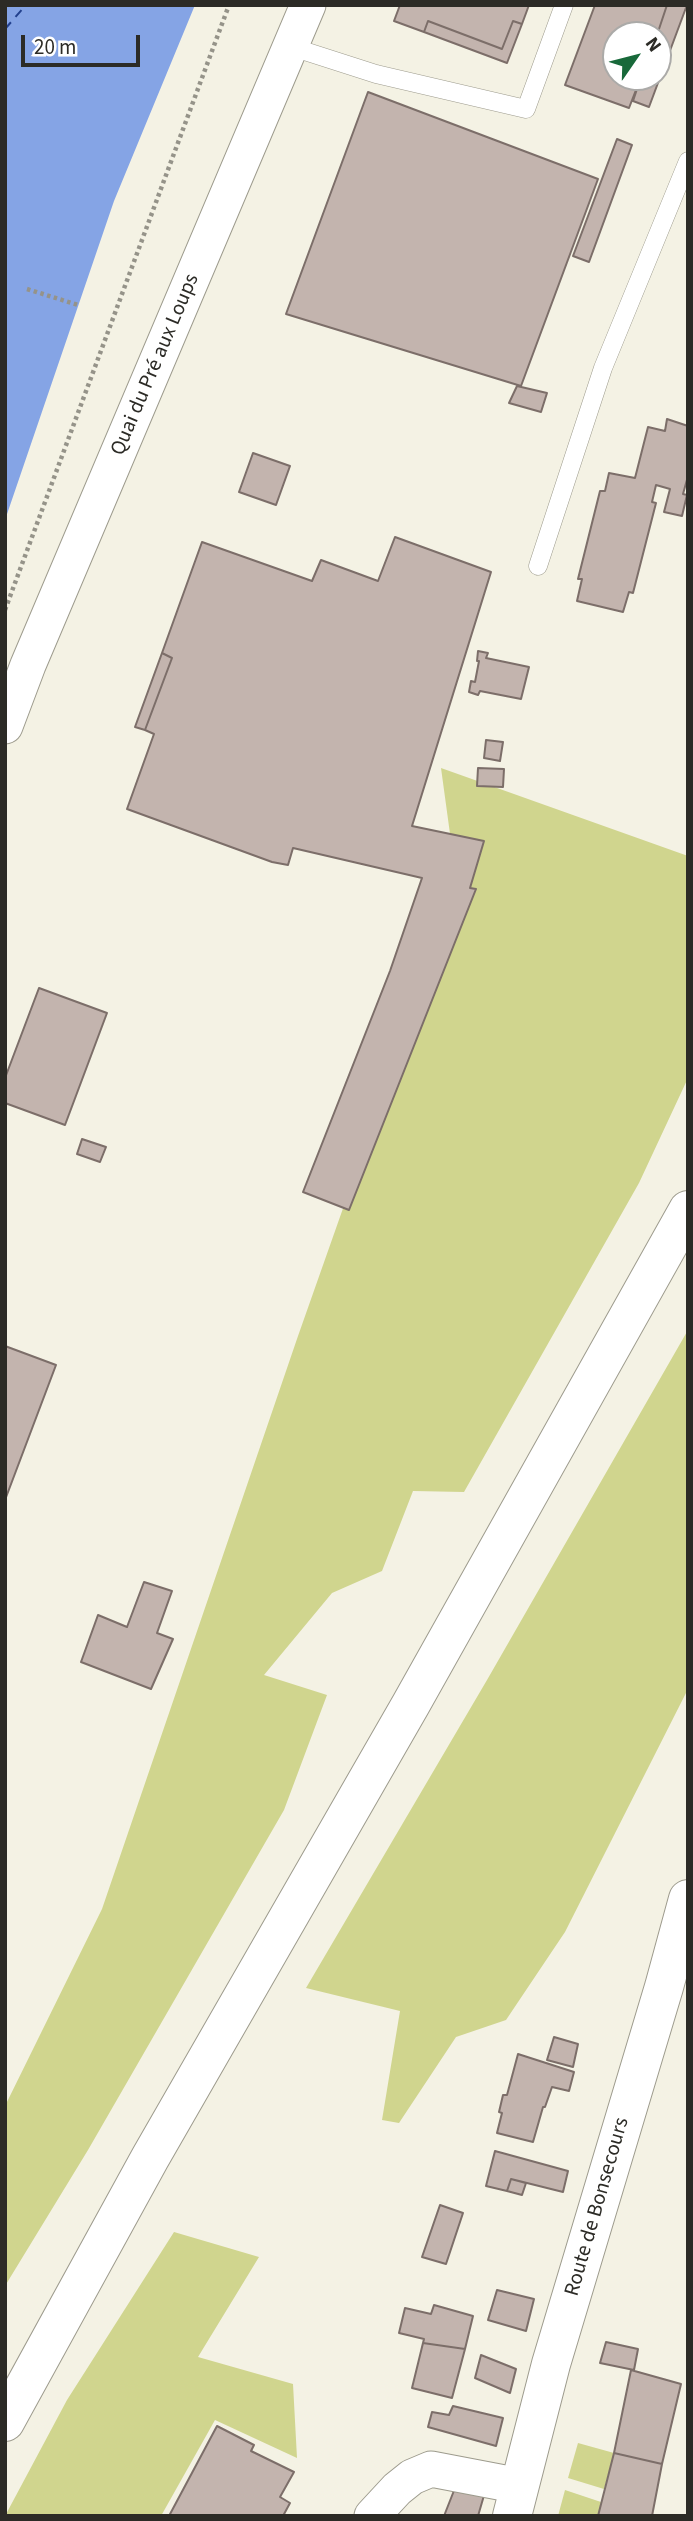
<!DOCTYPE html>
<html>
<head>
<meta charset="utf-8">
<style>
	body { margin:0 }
	#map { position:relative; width:693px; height:2521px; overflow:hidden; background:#f4f2e4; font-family:"Source Sans 3",sans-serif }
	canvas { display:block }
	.frame { position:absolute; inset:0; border:7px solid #2c2b26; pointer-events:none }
	.north { position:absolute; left:602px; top:21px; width:70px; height:70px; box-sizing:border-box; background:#fff; border:2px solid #abaaa8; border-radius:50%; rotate:55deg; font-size:19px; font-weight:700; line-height:28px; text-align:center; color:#2c2b26 }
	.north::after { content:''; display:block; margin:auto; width:24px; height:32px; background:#18693a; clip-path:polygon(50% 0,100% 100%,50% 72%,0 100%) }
	.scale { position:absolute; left:21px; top:35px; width:119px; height:32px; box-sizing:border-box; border:4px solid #2c2b26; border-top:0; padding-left:9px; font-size:21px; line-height:24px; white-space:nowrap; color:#2c2b26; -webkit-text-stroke:5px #fff; paint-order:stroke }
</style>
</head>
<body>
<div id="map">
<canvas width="693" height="2521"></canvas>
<div class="frame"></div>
<div class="north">N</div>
<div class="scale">20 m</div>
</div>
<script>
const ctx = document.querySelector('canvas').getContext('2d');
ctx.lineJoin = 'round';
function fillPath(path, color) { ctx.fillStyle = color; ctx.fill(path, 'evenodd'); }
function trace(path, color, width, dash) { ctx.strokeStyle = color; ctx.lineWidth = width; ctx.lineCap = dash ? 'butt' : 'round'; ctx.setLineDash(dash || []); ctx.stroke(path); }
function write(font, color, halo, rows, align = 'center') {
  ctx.font = font + ' "Source Sans 3",sans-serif'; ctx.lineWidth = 5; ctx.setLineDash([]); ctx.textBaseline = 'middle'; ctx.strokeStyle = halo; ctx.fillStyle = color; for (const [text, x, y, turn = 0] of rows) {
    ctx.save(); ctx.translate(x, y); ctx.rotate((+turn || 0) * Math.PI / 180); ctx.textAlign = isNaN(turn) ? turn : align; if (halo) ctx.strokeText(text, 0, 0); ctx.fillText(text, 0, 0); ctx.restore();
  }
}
const green = new Path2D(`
	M441,768L688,856V1078L639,1183L464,1492L413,1491L382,1571L332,1593L264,1675L327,1695L284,1810L88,2150L5,2286V2106L102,1909L298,1336L457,885Z
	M688,1330V1689L565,1932L506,2020L456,2037L399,2123L382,2120L400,2011L306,1988L487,1680Z
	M174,2232L259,2257L198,2357L293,2384L297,2458L215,2420L161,2516H5L67,2400Z
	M578,2443L614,2453L604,2489L568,2478Z
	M565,2490L601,2502L598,2516H558Z`);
const water = new Path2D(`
	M5,5H195L114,201L5,520Z`);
const ferry = new Path2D(`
	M5,29L26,5`);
const building = new Path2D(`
	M400,5H529L522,24L513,21L502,49L428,21L424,32L394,21Z
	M595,5H667L657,35H616V77H641L629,108L565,85Z
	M667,5H687L649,107L633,101L641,77H658L657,35Z
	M428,21L502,49L513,21L522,24L507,63L424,32Z
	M368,92L598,179L521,386L286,314Z
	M617,139L632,145L589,262L573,256Z
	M517,386L547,393L541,412L509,403Z
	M667,419L688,426V476L683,494L687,495L682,516L664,512L670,489L656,485L652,502L656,503L633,593L629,592L623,612L577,601L582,579H578L600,491H605L609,473L635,478L648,427L665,431Z
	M253,453L290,466L276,505L239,492Z
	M395,537L491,572L412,826L484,841L470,888L476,889L349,1210L303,1192L390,971L422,878L293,848L288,865L272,862L127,809L154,734L145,730L172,658L162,653L202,542L312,581L321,560L378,581Z
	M478,651L488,653L486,658L529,667L521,699L480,691L478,695L469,692L471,681L475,682L479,661H477Z
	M162,653L172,658L145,730L135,727Z
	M486,740L503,742L500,761L484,758Z
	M478,768L504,769L503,787L477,786Z
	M39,988L107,1013L65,1125L5,1103V1078Z
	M82,1139L106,1147L100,1162L77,1154Z
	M5,1346L56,1365L5,1500Z
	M144,1582L172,1591L157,1633L173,1639L151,1689L81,1662L98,1615L127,1627Z
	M554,2037L578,2044L573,2067L547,2060Z
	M518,2054L574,2072L569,2091L552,2087L545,2107H543L533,2142L497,2133L502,2113L499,2112L503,2095H507Z
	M495,2151L568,2171L563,2192L511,2179L507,2191L486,2186Z
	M511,2179L526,2183L522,2195L507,2191Z
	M440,2205L463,2213L446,2264L422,2257Z
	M497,2290L534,2299L526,2331L488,2320Z
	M434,2305L473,2316L465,2349L423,2343L424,2339L399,2333L405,2308L431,2314Z
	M606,2342L638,2349L634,2370L600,2363Z
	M423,2343L465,2349L452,2398L412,2388Z
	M481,2355L516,2369L510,2393L475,2378Z
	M631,2370L681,2384L662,2464L614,2453Z
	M453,2406L503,2418L496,2446L428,2427L432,2412L449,2415Z
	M217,2426L254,2445L251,2451L294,2472L280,2497L290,2503L283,2516H169Z
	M614,2453L662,2464L652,2516H598Z
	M455,2488L485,2492L478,2516H444Z`);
const path = new Path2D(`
	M27,289L78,305
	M5,610L229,5`);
const service = new Path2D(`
	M292,47L376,74L526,109L564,5
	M538,566L603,368L688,161`);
const minor = new Path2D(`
	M5,726L28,665L308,5
	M372,2516L397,2489L412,2477L431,2469L520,2486`);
const primary = new Path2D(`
	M5,2422L150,2158L411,1704L688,1210
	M512,2516L551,2364L664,1987L688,1899`);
const streetNames = [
	["Quai du Pré aux Loups",156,365,-67],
	["Route de Bonsecours",598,2207,-74]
];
fillPath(green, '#d0d58e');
fillPath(water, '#85a4e5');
trace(ferry, '#22408d', 2, [9, 7]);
fillPath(building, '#c3b4ae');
trace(building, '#7c6e69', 2);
trace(service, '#9d9b8d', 19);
trace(minor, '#9d9b8d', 37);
trace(primary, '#9d9b8d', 40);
trace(path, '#959389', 4.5, [3.5, 3.5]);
trace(service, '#fff', 18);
trace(minor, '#fff', 35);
trace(primary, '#fff', 38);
write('21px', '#2c2b26', '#fff', streetNames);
</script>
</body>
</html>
